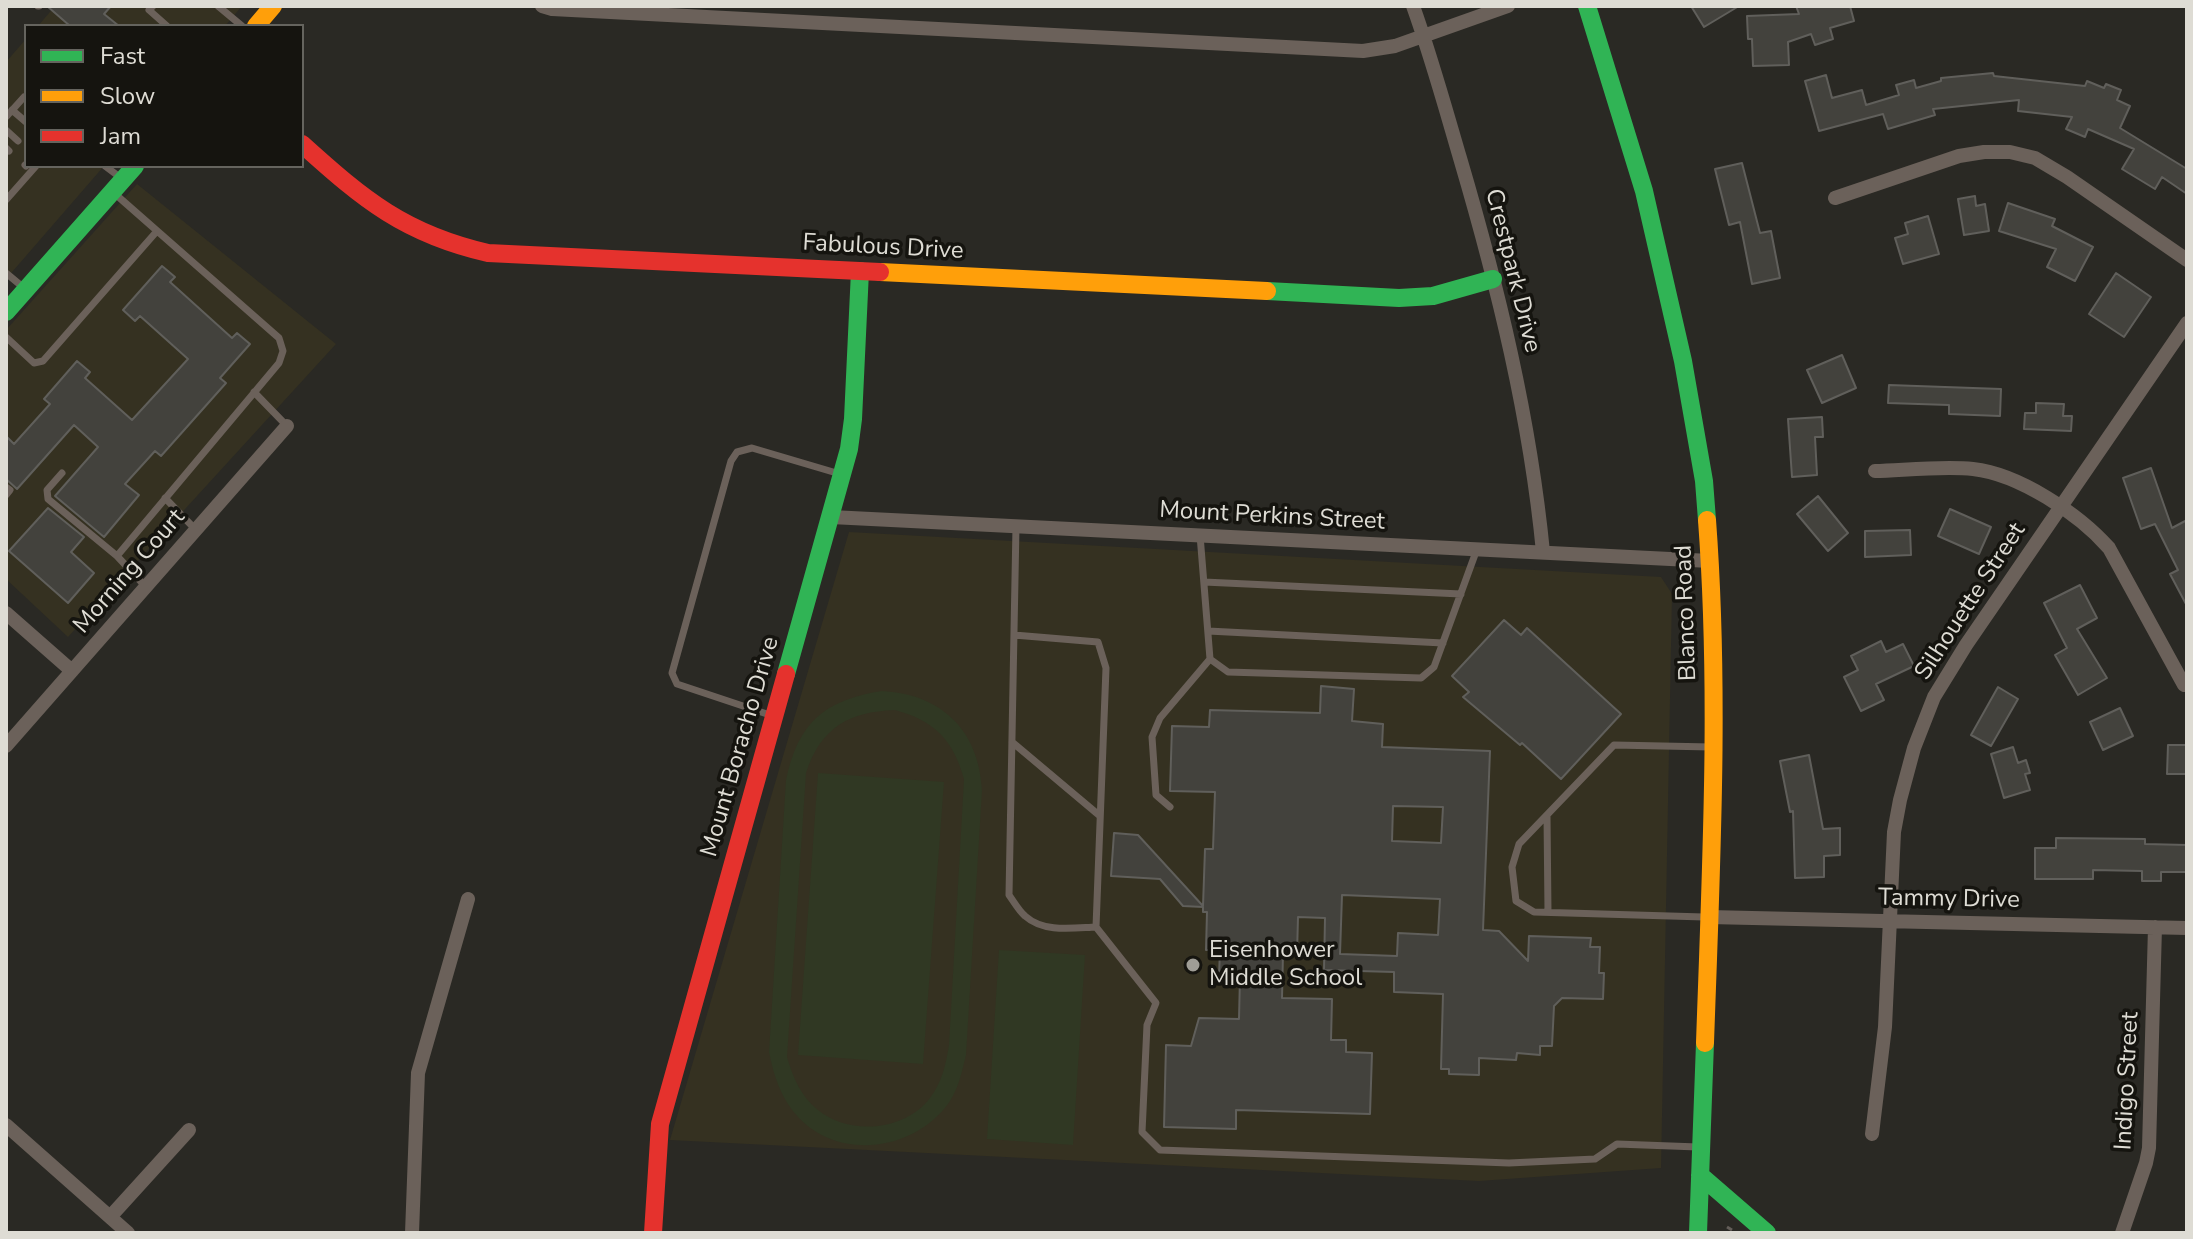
<!DOCTYPE html>
<html>
<head>
<meta charset="utf-8">
<style>
	body { margin:0 }
	#map { position:relative; width:2193px; height:1239px; overflow:hidden; background:#2a2924; font-family:"Nunito Sans",sans-serif }
	canvas { display:block }
	.frame { position:absolute; inset:0; border:8px solid #dedcd4; pointer-events:none }
	.legend { position:absolute; left:24px; top:24px; width:280px; height:144px; box-sizing:border-box; background:#15140f; border:2px solid #65645e; margin:0; padding:10px 14px; list-style:none; font-size:24px; color:#dedcd4 }
	.legend li { display:flex; align-items:center; gap:16px; height:40px }
	.legend b { width:40px; border:2px solid #65645e }
</style>
</head>
<body>
<div id="map">
<canvas width="2193" height="1239"></canvas>
<div class="frame"></div>
<ul class="legend">
<li><b style="height:10px;background:#30b455"></b>Fast</li>
<li><b style="height:10px;background:#ff9f0a"></b>Slow</li>
<li><b style="height:10px;background:#e5322d"></b>Jam</li>
</ul>
</div>
<script>
const ctx = document.querySelector('canvas').getContext('2d');
ctx.lineJoin = 'round';
function fillPath(path, color) { ctx.fillStyle = color; ctx.fill(path, 'evenodd'); }
function trace(path, color, width, dash) { ctx.strokeStyle = color; ctx.lineWidth = width; ctx.lineCap = dash ? 'butt' : 'round'; ctx.setLineDash(dash || []); ctx.stroke(path); }
function write(font, color, halo, rows, align = 'center') {
  ctx.font = font + ' "Nunito Sans",sans-serif'; ctx.lineWidth = 7; ctx.setLineDash([]); ctx.textBaseline = 'middle'; ctx.strokeStyle = halo; ctx.fillStyle = color; for (const [text, x, y, turn = 0] of rows) {
    ctx.save(); ctx.translate(x, y); ctx.rotate((+turn || 0) * Math.PI / 180); ctx.textAlign = isNaN(turn) ? turn : align; if (halo) ctx.strokeText(text, 0, 0); ctx.fillText(text, 0, 0); ctx.restore();
  }
}
const built = new Path2D(`
	M55,6H242L225,26H38Z
	M26,39V166H104L6,279V62Z
	M137,184L336,344L68,637L6,579V330Z
	M849,532L1661,577L1672,594L1661,1168L1479,1181L670,1140Z`);
const green = new Path2D(`
	M882,691C941,694 979,730 982,790L966,1055C962,1071 959,1087 950,1101C917,1150 841,1162 799,1118C781,1099 774,1077 769,1052L786,780C798,723 824,700 882,691ZM895,710C935,721 953,740 964,779L949,1045C946,1064 942,1082 930,1098C905,1131 850,1136 818,1110C801,1097 793,1077 787,1057L806,773C821,727 849,712 895,710Z
	M818,773L944,782L923,1064L798,1055Z
	M999,950L1085,955L1073,1145L987,1139Z`);
const building = new Path2D(`
	M47,6H111L104,14L119,26H70Z
	M1691,6H1739L1704,27Z
	M1796,6H1850L1854,21L1830,28L1833,39L1815,45L1811,34L1788,42L1789,65L1753,66L1752,39H1748L1747,16L1799,14Z
	M1993,73L1994,76L2085,86L2087,81L2104,88L2106,84L2121,90L2117,100L2130,106L2120,128L2187,169V194L2162,177L2155,189L2122,169L2134,149L2088,129L2085,137L2066,129L2072,117L2018,111L2019,100L1933,109L1935,115L1888,129L1883,114L1819,131L1805,81L1826,75L1832,98L1862,90L1866,105L1899,95L1896,85L1914,80L1916,88L1941,81V78Z
	M1742,163L1760,233L1771,231L1780,278L1752,284L1740,222L1729,225L1715,169Z
	M1975,196L1976,206L1985,204L1989,231L1964,235L1958,199Z
	M2008,203L2055,219L2052,226L2093,247L2075,281L2047,267L2056,249L1999,231Z
	M1928,216L1939,254L1903,264L1895,238L1908,234L1905,223Z
	M162,266L175,277L170,282L232,338L237,333L250,344L220,378L226,383L161,456L155,451L125,484L139,495L104,537L55,496L98,447L74,425L17,489L6,479V436L14,444L50,404L44,399L77,361L90,372L85,378L132,420L188,359L140,316L135,321L123,310Z
	M2116,273L2151,297L2124,337L2089,314Z
	M1842,355L1856,388L1822,403L1807,370Z
	M1889,385L2001,389L2000,416L1949,414V405L1888,403Z
	M2036,403L2064,404L2063,416H2072L2071,431L2024,429L2025,413H2036Z
	M1822,417L1823,437H1815L1817,475L1792,477L1788,419Z
	M2151,468L2172,528L2187,520V606L2170,574L2178,570L2155,524L2141,529L2123,478Z
	M1818,496L1848,533L1828,551L1797,514Z
	M48,508L84,537L71,552L94,573L68,603L9,551Z
	M1950,509L1991,527L1979,554L1938,536Z
	M1910,530L1911,555L1865,557V531Z
	M2080,585L2097,618L2077,629L2107,678L2078,695L2055,655L2067,648L2044,603Z
	M1504,620L1521,635L1527,628L1621,714L1561,779L1522,743L1520,745L1463,697L1469,692L1452,676Z
	M1881,641L1886,652L1903,644L1914,666L1876,684L1884,700L1861,711L1844,677L1858,670L1851,656Z
	M1321,686L1354,689L1352,721L1383,724L1382,747L1490,751L1483,930L1499,931L1528,961L1529,936L1591,938L1590,947H1600L1599,973H1604L1603,999L1562,998L1554,1006L1552,1046H1540V1055L1517,1053L1516,1060L1479,1058V1075L1449,1074V1069H1441L1443,994L1394,992V972L1324,970L1325,918L1298,917L1297,954L1283,953L1282,998L1332,999L1331,1040H1346V1052L1372,1053L1370,1114L1236,1110V1129L1164,1127L1166,1045L1191,1046L1199,1018L1239,1019L1240,976L1219,975L1220,950H1206L1207,912H1203V907L1183,906L1160,879L1111,876L1114,833L1138,835L1203,906L1205,849H1213L1215,792L1170,791L1172,726L1209,727L1210,710L1320,713ZM1393,806L1443,807L1441,843L1392,841ZM1342,895L1440,899L1438,935L1398,933L1397,956L1340,954Z
	M1998,687L2018,699L1991,746L1971,735Z
	M2120,708L2133,736L2103,750L2090,722Z
	M2168,745H2187V774H2167Z
	M2013,747L2018,763L2026,760L2030,773L2025,774L2030,790L2004,798L1991,754Z
	M1809,755L1823,829L1840,828V855L1824,856V877L1795,878L1793,811L1790,812L1780,761Z
	M2056,838L2145,839V844L2187,845V872H2161V881H2142V871L2093,870V879H2035V848H2056Z`);
const path = new Path2D(`
	M1727,1227L1732,1230`);
const lane = new Path2D(`
	M38,6H39
	M153,6L149,10L167,26
	M218,6L242,26
	M12,110L26,122
	M6,117L24,97L26,99
	M6,130L18,141
	M6,148L9,151
	M25,165L26,166
	M105,166L121,178
	M6,200L36,166
	M6,273L24,288
	M6,337L34,363L43,361L157,231
	M254,392L287,426
	M62,473L47,490L48,499L117,556L279,363L283,351L279,338L114,193
	M6,487L10,490L6,495
	M165,498L196,530
	M1016,526L1009,895C1014,902 1019,911 1025,916C1044,933 1073,928 1096,927L1156,1003L1147,1025L1142,1132L1160,1150L1509,1163L1595,1159L1617,1144L1698,1147
	M1200,535L1210,659L1228,672L1421,678L1434,667L1477,549
	M117,556L146,587
	M1204,582L1461,594
	M1208,631L1443,643
	M1014,635L1098,642L1106,668L1096,927
	M773,716L677,684L672,673L731,461L737,452L752,448L840,474
	M1012,742L1100,816
	M1170,807L1156,795L1152,737L1160,718L1210,659
	M1547,815L1548,912
	M1704,917L1534,912L1516,901L1512,867L1519,844L1614,745L1711,747`);
const street = new Path2D(`
	M542,6L552,9L1363,51L1395,46L1508,6
	M1413,6C1431,56 1445,107 1460,158C1498,287 1530,418 1543,552
	M1835,198L1959,156L1984,152H2010L2035,158L2067,177L2187,260
	M1875,471C1906,470 1944,466 1973,469C2019,474 2079,514 2109,548L2184,685
	M831,517L1710,561
	M6,613L72,671
	M6,746L287,426
	M1709,917L2187,928
	M6,1125L128,1233
	M1872,1134L1885,1027L1894,832L1900,800L1914,748L1934,697L1966,645L2187,323
	M110,1217L189,1130
	M412,1233L418,1073L468,899
	M2122,1233L2146,1163L2149,1148L2155,927`);
const fast = new Path2D(`
	M1587,6L1644,191L1683,361L1704,481L1707,520
	M1267,291L1399,298L1433,296L1493,279
	M6,312L135,166
	M786,674L849,449L853,419L860,271
	M1700,1175L1767,1233
	M1698,1233L1705,1043`);
const slow = new Path2D(`
	M256,26L273,6
	M880,272L1267,291
	M1705,1043C1711,868 1720,694 1707,520`);
const jam = new Path2D(`
	M302,144C364,200 405,234 488,253L880,272
	M653,1233L660,1124L786,674`);
const markers = [
	[1193,965,8,"#9f9d96"]
];
const streetNames = [
	["Fabulous Drive",883,248,3],
	["Crestpark Drive",1512,271,76],
	["Mount Perkins Street",1272,517,3],
	["Morning Court",130,572,-49],
	["Silhouette Street",1971,602,-57],
	["Blanco Road",1687,613,-92],
	["Mount Boracho Drive",741,747,-74],
	["Tammy Drive",1949,900,1],
	["Indigo Street",2128,1081,-87]
];
const poiNames = [
	["Eisenhower",1209,951],
	["Middle School",1209,979]
];
fillPath(built, '#353121');
fillPath(green, '#303823');
fillPath(building, '#43423d');
trace(building, '#605f5b', 2);
trace(path, '#645e59', 3, [6, 6]);
trace(lane, '#6b615a', 7);
trace(street, '#6b615a', 14);
trace(fast, '#30b455', 18);
trace(slow, '#ff9f0a', 18);
trace(jam, '#e5322d', 18);
for (const [x, y, r, color] of markers) { const dot = new Path2D(); dot.arc(x, y, r, 0, 2 * Math.PI); ctx.fillStyle = color; ctx.fill(dot); trace(dot, '#15140f', 3); }
write('24px', '#dedcd4', '#15140f', streetNames);
write('24px', '#dedcd4', '#15140f', poiNames, 'left');
</script>
</body>
</html>
